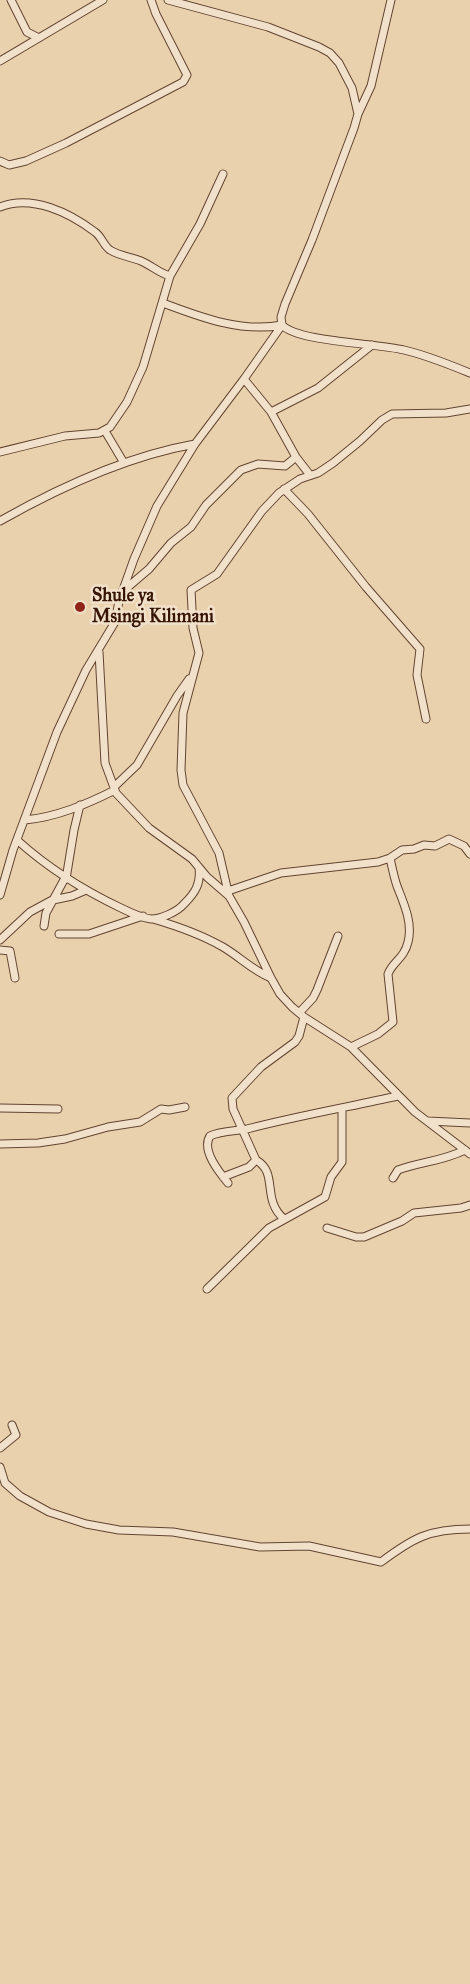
<!DOCTYPE html>
<html>
<head>
<meta charset="utf-8">
<style>
	body { margin:0 }
	canvas { display:block; background:#e9d1ae }
</style>
</head>
<body>
<canvas width="470" height="1984"></canvas>
<script>
const ctx = document.querySelector('canvas').getContext('2d');
ctx.lineJoin = 'round';
function trace(path, color, width, dash) { ctx.strokeStyle = color; ctx.lineWidth = width; ctx.lineCap = dash ? 'butt' : 'round'; ctx.setLineDash(dash || []); ctx.stroke(path); }
function write(font, color, halo, rows, align = 'center') {
  ctx.font = font + ' "IM FELL Great Primer",serif'; ctx.lineWidth = 5; ctx.setLineDash([]); ctx.textBaseline = 'middle'; ctx.strokeStyle = halo; ctx.fillStyle = color; for (const [text, x, y, turn = 0] of rows) {
    ctx.save(); ctx.translate(x, y); ctx.rotate((+turn || 0) * Math.PI / 180); ctx.textAlign = isNaN(turn) ? turn : align; if (halo) ctx.strokeText(text, 0, 0); ctx.fillText(text, 0, 0); ctx.restore();
  }
}
const minor = new Path2D(`
	M11,0L27,32L39,38
	M168,0L268,27L319,47L330,53L339,63L352,88L358,114L354,128L312,240L285,304L281,317L282,325C298,342 376,343 404,350C426,355 448,364 470,373
	M0,61L103,0
	M358,114L371,86L391,0
	M0,161L9,165L26,161L66,143L183,82L187,75L156,14L151,0
	M0,207C32,194 70,213 95,232C102,237 103,245 110,250C120,256 131,257 141,261C151,265 159,273 170,276
	M163,303C200,317 242,333 282,325
	M244,379L271,412L296,457L310,475
	M271,412L318,388L372,345
	M105,431L124,463
	M0,452L65,436L99,433L110,427L127,402L143,367L170,276L200,224L223,174
	M284,489L308,514L366,587L420,649L417,675L426,719
	M0,521C60,487 127,456 195,444
	M122,592L149,569L171,543L191,527L206,505L241,470L258,464L285,466L296,457
	M99,652L105,763L116,793L149,828L192,859L207,877L229,896L244,922L271,978L280,994L292,1007L304,1017L351,1047L415,1112L470,1154
	M114,787L137,765L177,696L189,679
	M25,820C57,817 87,804 115,790
	M17,840C48,868 83,890 121,908C129,912 142,918 151,919C161,919 177,912 184,904C195,893 201,884 199,868
	M66,879L74,830L80,805
	M228,891L281,873L378,862L390,858L402,850L414,849L424,845L435,846L449,839L464,846L470,854
	M0,895L13,850L57,732L86,670L115,622L119,601L134,559L157,506L195,444L244,379L282,325
	M229,896L219,853L183,785L181,770L183,713L199,653L193,628L191,590L217,574L262,511L279,493L300,479L318,473L333,463L360,441L382,420L392,414L446,413L470,409
	M53,900L72,896L86,890
	M153,919C177,926 202,935 223,947C240,957 252,970 271,978
	M44,926L46,913L65,878
	M59,934H89L143,916
	M0,940L30,912L54,899
	M0,950L10,951L15,978
	M299,1013L313,998L317,990L338,936
	M351,1047L378,1034L393,1022L388,974C393,961 404,959 408,942C413,923 404,904 397,886C394,877 392,867 390,858
	M0,1108L58,1109
	M428,1121L470,1123
	M0,1144L38,1143L65,1139L108,1127L140,1122L161,1109L169,1110L185,1107
	M256,1160C279,1173 261,1199 284,1219
	M223,1177L249,1167L256,1160L233,1109L232,1098L261,1067L295,1042L299,1036L304,1017
	M393,1178L398,1170C420,1162 443,1161 465,1150
	M228,1183C219,1172 201,1150 210,1136C220,1131 236,1131 247,1129C297,1116 348,1107 398,1096
	M327,1228L356,1237H364L402,1221L414,1213L461,1208L470,1205
	M207,1289L269,1228L325,1197L331,1177L342,1162V1108
	M0,1448L16,1435L12,1425
	M0,1467L5,1483L20,1496L49,1512L86,1524L119,1530L173,1532L260,1547L309,1546L381,1562C413,1538 429,1529 470,1529`);
const markers = [
	[80,607,6,"#8f2418"]
];
const poiNames = [
	["Shule ya",92,597],
	["Msingi Kilimani",92,618]
];
trace(minor, '#634430', 9);
trace(minor, '#f1e1ca', 7);
for (const [x, y, r, color] of markers) { const dot = new Path2D(); dot.arc(x, y, r, 0, 2 * Math.PI); ctx.fillStyle = color; ctx.fill(dot); trace(dot, '#f1e1ca', 2); }
write('bold 18px', '#361506', '#f1e1ca', poiNames, 'left');
</script>
</body>
</html>
